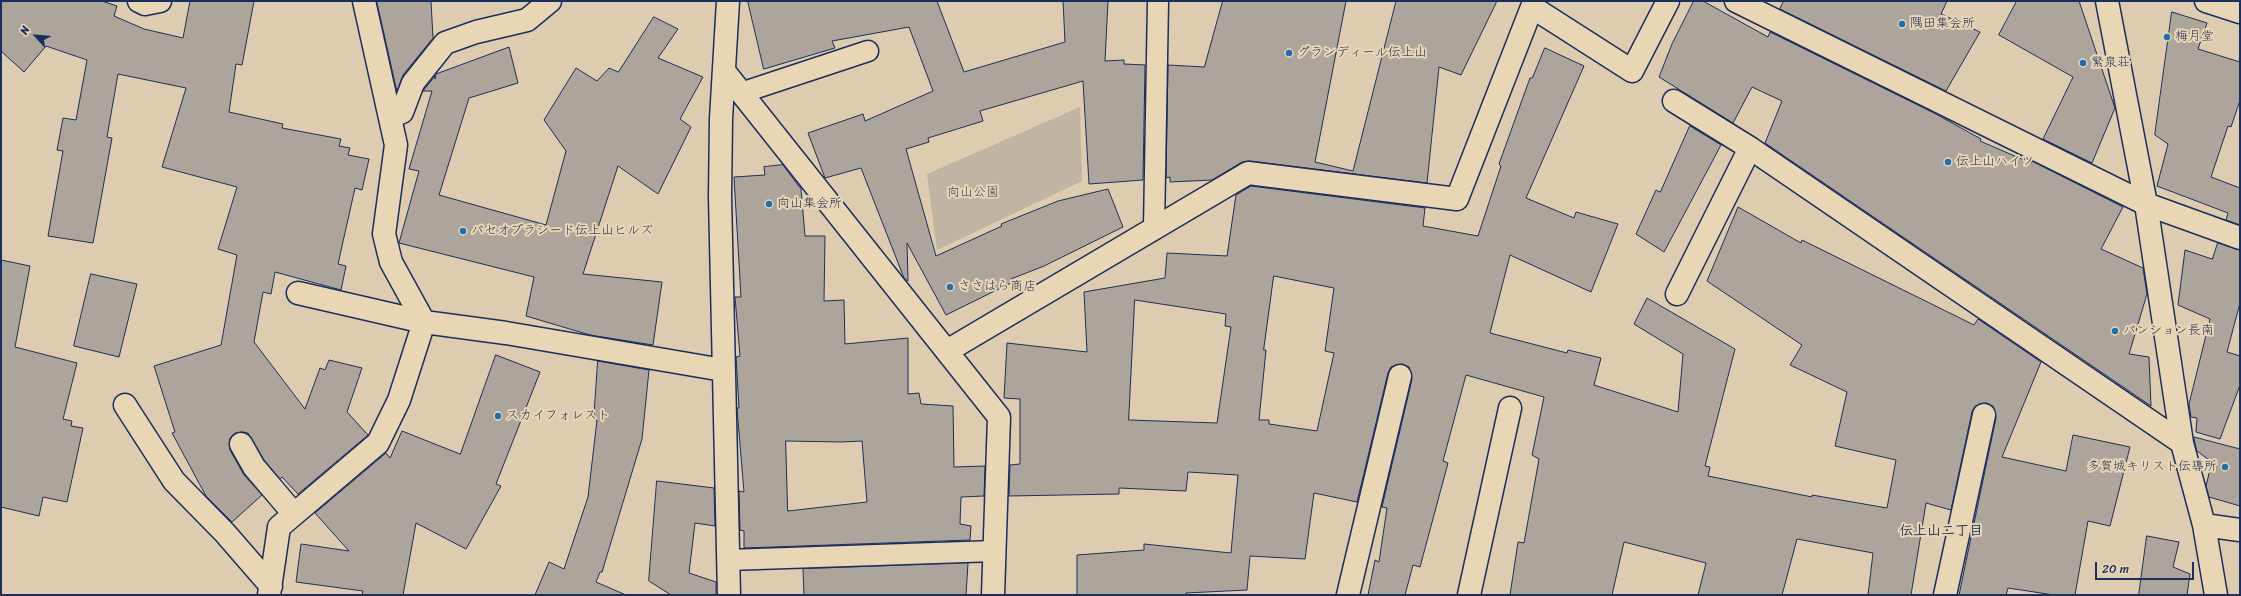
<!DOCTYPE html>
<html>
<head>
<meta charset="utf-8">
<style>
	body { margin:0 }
	#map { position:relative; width:2241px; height:596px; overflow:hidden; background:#ddccaf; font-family:Sriracha,sans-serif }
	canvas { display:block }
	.frame { position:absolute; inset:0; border:2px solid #1b2f5e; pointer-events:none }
	.north { position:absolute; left:16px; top:16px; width:40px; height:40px; -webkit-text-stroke:3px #e9d6b4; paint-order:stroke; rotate:297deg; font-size:11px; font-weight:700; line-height:16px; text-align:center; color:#1b2f5e }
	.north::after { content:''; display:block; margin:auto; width:14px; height:18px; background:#1b2f5e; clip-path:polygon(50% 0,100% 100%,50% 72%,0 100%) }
	.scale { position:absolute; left:2095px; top:562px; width:99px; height:18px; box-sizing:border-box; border:2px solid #1b2f5e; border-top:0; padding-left:5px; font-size:12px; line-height:14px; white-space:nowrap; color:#1b2f5e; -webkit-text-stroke:3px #e9d6b4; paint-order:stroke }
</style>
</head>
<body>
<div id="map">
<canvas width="2241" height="596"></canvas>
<div class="frame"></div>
<div class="north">N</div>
<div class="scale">20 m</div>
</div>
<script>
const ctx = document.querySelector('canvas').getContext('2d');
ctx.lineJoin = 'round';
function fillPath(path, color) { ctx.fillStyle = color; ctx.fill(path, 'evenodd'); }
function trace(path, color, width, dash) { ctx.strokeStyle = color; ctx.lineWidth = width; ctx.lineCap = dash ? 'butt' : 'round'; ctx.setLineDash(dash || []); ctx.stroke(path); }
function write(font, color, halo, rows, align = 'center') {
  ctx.font = font + ' Sriracha,"Klee One",sans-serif'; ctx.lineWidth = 4; ctx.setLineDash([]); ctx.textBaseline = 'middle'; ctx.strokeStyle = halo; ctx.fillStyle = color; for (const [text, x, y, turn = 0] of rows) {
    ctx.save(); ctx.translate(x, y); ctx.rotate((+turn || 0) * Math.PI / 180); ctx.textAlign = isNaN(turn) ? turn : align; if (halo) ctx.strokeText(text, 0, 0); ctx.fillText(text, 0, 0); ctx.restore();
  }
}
const green = new Path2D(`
	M1080,107L1082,181L937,250L927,174Z`);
const building = new Path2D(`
	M1,1H102L117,6L114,16L144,29L183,38L190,1H254L242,65L236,64L229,112L283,124L282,128L341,139L339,146L350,148L348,155L369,159L362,190L355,188L338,264L346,266L341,290L275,272L271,294L263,292L254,342L305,409L320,368L325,370L329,360L362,368L347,412L368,435L298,494L282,477L280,479L264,460L248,433L242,432L235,433L230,438V450L244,475L262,495L232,522L206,496L172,433L175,432L154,366L221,345L237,255L218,249L237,187L162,167L186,88L118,74L107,137L112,138L93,243L48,236L63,151L57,150L63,118L76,120L87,60L46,46L24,72L1,51Z
	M377,1H431L433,38L403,75L397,91Z
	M748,1H937L964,72L1065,42L1063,1H1108L1105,61L1124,60V64L1145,65L1143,180L1089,184L1083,81L980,111L983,121L928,138L929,142L906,149L936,256L1002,226L1001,224L1058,201L1108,189L1123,227L1044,266L1011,279L1013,282L946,315L907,243L908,281L904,278L861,168L825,178L808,133L863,114L865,121L933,91L909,27L832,41L835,48L764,69Z
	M1223,1H1346L1315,162L1353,171L1396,1H1497L1461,75L1439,67L1427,183L1250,161L1242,162L1212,180L1170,182V177L1166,178L1168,65L1204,67Z
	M1694,1H1703L1768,37L1770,32L1934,113L1981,139L1980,141L2031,163L2032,161L2123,207L2101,249L2143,268L2147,294L2129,354L2149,357L2151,406L1765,143L1782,101L1752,87L1733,123L1659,77L1672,44Z
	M1784,1H1947L1941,14L1980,32L1946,91L1780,9Z
	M2017,1H2079L2115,108L2092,163L2043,139L2073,77L1999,35Z
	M2172,12L2207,23L2198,49L2240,62V100L2231,127L2228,126L2211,177L2240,188V225L2226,220L2228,213L2157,186L2168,144L2155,135Z
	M654,17L678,29L658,58L703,77L680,119L691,127L658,194L618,166L583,274L662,282L653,345L590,335L526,316L534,277L399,243L419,171L409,169L432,91H423L435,76V79L436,74L509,47L518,83L469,98L439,195L546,225L566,151L544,120L576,68L597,81L609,68L618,72Z
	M1545,48L1584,66L1526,198L1574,218L1576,212L1618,224L1591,292L1510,255L1490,333L1567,353L1568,350L1601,358L1594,385L1678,412L1683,354L1634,324L1647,298L1735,349L1705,466L1710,467L1708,476L1812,497V495L1887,508L1896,460L1835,446L1847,392L1790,365L1802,345L1707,281L1738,207L1801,243L1802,240L1974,325L1978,319L2041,362L2002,457L2066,471L2073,435L2130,447L2110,526L2088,521L2075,595H2054L2008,588L2006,595H1959L1996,418L1993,406L1986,403L1975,406L1972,412L1951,510L1926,503L1911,595H1868L1873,553L1797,539L1782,595H1698L1706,563L1624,542L1612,595H1510L1518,542L1524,543L1539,459L1532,455L1544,397L1466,375L1443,461L1448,463L1420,567L1413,565L1405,595H1368L1375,560L1379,562L1387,508L1382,507L1412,379L1409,367L1402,364L1391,367L1388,373L1357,502L1314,493L1305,559L1250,556L1247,590L1186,593V595H1077V555L1144,550V544L1231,553L1238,475L1188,472L1186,491L1119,488V494L1009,496L1010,465L1020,464V399L1004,398L1007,343L1087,352L1084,292L1165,278L1167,253L1227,256L1236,195L1251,186L1425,208L1423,226L1478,236L1501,166L1499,164L1530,78H1532ZM1274,276L1334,288L1325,351L1334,353L1317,431L1269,424V420H1259L1266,350H1264ZM1135,300L1226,314L1225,326L1231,327L1217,423L1129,420Z
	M1690,126L1721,145L1664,252L1636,234L1656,190L1660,192Z
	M783,165L801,189L805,236H825L824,301L844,300L845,344L908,338V394L919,393L921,404L953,406L954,467L985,466L984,496L961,497L960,524L971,526L970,540L744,548V531L740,530L739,491L744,492L738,421L737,408H739L736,357L740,356L735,297H741L734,177L765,175L764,167ZM786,441L841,442L862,441L867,502L788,511Z
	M2218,243L2240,250V303L2227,352L2240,356V385L2220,439L2196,432L2197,418L2191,417L2189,404L2210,319L2178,305L2185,250L2212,259Z
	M1,260L30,266L15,347L77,363L63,419L72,421L71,426L83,428L67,502L43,497L39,516L1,507Z
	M91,274L137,284L119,357L74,346Z
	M496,355L540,372L496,484L501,486L466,549L416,523L403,595H362L363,591L296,582L301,544L349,551L315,513L386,453L390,458L402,431L460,454Z
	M598,361L649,370L642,439L602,572H600L596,582L626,595H535L549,562L564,569L588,497L597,420H594Z
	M2194,437L2240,449V506L2209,497L2206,486L2211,465L2217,466L2197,451Z
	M657,481L714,488L715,526L695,523L689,573L716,582V595H671L649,581Z
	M2147,536L2179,542L2173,567L2190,574L2187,595H2139Z
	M968,563L966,595H804L803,569Z`);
const lane = new Path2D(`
	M741,93L868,51
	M1154,229L1158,1
	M728,560L995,551`);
const street = new Path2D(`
	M139,1L145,4L160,1
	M728,1L721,119L720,197L729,595
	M1736,1L2146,204L2240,238
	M2107,1L2146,204L2182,443L2204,525L2216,595
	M2206,1L2240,12
	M724,71L999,417L993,595
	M1674,101L1750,148L2182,443
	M390,117L402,112L413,83L445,43L476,32L527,20L550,1
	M298,293L424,322L506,333L723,370
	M1677,294L1750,148
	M947,351L1248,173L1457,199L1532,7L1632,71L1668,1
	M125,405L174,481L225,533L271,586
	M241,444L254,467L294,514
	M2204,525L2240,530
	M269,595L279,527L378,443L399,400L424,322L391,262L384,234L396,145L364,1
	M1348,595L1400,376
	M1469,595L1510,408
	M1945,595L1984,415`);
const markers = [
	[1902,24,4,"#1f6fb2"],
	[2167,37,4,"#1f6fb2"],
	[1289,53,4,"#1f6fb2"],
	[2083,63,4,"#1f6fb2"],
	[1948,162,4,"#1f6fb2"],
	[769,204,4,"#1f6fb2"],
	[463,231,4,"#1f6fb2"],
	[950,287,4,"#1f6fb2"],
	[2115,331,4,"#1f6fb2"],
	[498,416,4,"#1f6fb2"],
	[2225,467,4,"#1f6fb2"]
];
const poiNames = [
	["隅田集会所",1910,24],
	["梅月堂",2175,37],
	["グランディール伝上山",1297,53],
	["繁泉荘",2091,63],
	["伝上山ハイツ",1956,162],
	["向山集会所",777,204],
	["パセオプラシード伝上山ヒルズ",471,231],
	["ささはら商店",958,287],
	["パンション長南",2123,331],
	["スカイフォレスト",506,416],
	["多賀城キリスト伝導所",2217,467,"right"]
];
const parkNames = [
	["向山公園",973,193]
];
const neighbourhoodNames = [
	["伝上山二丁目",1941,531]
];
fillPath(green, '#c0b5a3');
fillPath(building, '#ada59b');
trace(building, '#1b2f5e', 1);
trace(lane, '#1b2f5e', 23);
trace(street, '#1b2f5e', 25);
trace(lane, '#e9d6b4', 20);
trace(street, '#e9d6b4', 22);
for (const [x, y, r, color] of markers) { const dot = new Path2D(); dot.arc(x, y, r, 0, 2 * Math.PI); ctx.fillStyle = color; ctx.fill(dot); trace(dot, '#e9d6b4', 1.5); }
write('13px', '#1b2f5e', '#e9d6b4', poiNames, 'left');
write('13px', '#344368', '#e9d6b4', parkNames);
write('bold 14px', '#1b2f5e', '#e9d6b4', neighbourhoodNames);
</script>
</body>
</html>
